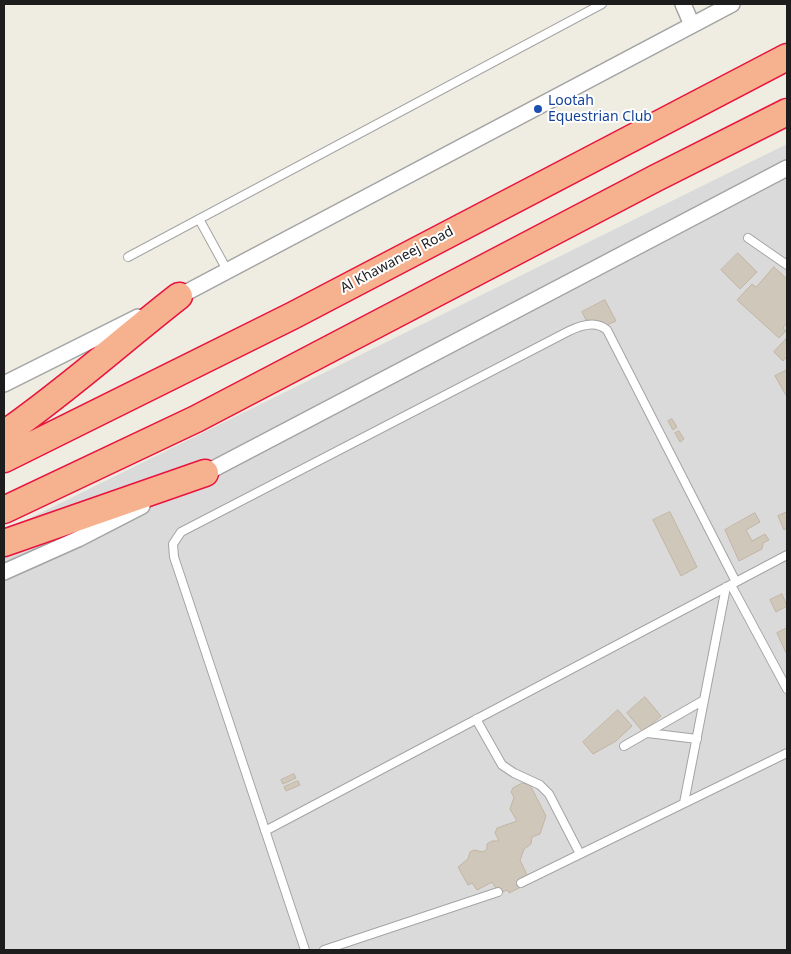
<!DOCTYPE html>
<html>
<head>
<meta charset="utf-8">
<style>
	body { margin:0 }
	#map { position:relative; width:791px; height:954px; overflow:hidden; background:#efede2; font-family:"Noto Sans",sans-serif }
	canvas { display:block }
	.frame { position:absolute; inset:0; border:5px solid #1d1d1d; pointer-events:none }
</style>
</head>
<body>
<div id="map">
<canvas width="791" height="954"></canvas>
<div class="frame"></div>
</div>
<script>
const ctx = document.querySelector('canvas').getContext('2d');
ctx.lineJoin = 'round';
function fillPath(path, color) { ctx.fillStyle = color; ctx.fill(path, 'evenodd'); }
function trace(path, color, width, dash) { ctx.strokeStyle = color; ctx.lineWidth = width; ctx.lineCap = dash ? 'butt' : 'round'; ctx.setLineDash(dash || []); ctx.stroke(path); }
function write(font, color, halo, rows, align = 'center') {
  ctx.font = font + ' "Noto Sans",sans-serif'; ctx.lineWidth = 4; ctx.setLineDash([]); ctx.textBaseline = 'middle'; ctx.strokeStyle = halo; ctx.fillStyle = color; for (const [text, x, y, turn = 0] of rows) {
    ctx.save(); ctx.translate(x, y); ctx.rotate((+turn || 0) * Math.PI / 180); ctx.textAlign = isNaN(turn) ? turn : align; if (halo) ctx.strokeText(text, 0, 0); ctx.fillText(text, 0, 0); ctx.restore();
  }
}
const residential = new Path2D(`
	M787,144V950H4V531Z`);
const building = new Path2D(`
	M738,253L757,272L740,289L721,270Z
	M774,267L787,279V323L783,328L786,331L779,338L737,300L752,284L756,287Z
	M605,300L616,321L607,325L601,322L586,320L582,312Z
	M786,339L787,356L783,361L774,352Z
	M787,370V397L775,376Z
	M672,419L677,427L673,430L668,421Z
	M679,431L684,439L680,442L675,433Z
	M670,512L697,567L681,576L653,520Z
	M787,512V528L784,530L778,516Z
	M755,513L760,522L746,530L752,541L765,534L769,540L763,543L762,549L739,561L725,530Z
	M782,594L787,606L776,612L770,600Z
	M787,628V655L777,633Z
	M645,697L661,716L643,732L627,713Z
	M618,710L632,726L616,741L593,754L583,742Z
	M294,774L296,778L283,784L281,780Z
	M298,781L300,785L286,791L284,787Z
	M523,783L530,785L546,816L540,834L532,837L531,844L524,849L520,860L527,875V880L521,883L523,886L509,893L508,890L499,893L492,882L477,890L472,883L468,885L458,867L468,859L470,852L474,850L483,852L487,849V844L492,841H499L495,833L497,828L517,821L510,809L514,797L511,792L513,788Z`);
const service = new Path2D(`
	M199,219L227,270
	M748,238L787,265
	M128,257L602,4
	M731,585L787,689
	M476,719L502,765L514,773L540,785L549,794L580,854
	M648,733L697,739
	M624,746L704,700
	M684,803L726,587
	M265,831L787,555
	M521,883L787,753
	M305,950L174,557L173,544L181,532L569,331C581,325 596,320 607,330L736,582
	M324,950L498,892`);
const minor = new Path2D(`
	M683,4L692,25
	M174,299L732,4
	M4,384L138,317
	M198,477L787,168
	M4,572L78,539L142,506`);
const trunk = new Path2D(`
	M4,434C65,392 120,342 179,296
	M4,459L292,316L787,57
	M4,510L196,419L656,178L787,112
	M4,543L205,473`);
const markers = [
	[538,109,5,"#1a4fb4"]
];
const transitNames = [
	["Lootah",548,101],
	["Equestrian Club",548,117]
];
const streetNames = [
	["Al Khawaneej Road",397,260,-28]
];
fillPath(residential, '#dbdada');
fillPath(building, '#d0c7bb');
trace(building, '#c2b5a3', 1);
trace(service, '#a4a4a4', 10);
trace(minor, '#a4a4a4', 18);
trace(trunk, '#e9143e', 29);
trace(service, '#fff', 8);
trace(minor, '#fff', 15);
trace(trunk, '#f6b28f', 26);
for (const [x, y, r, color] of markers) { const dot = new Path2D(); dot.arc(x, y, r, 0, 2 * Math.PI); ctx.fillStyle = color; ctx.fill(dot); trace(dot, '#fff', 2); }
write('14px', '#164399', '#fff', transitNames, 'left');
write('14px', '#1d1d1d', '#fff', streetNames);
</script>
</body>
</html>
